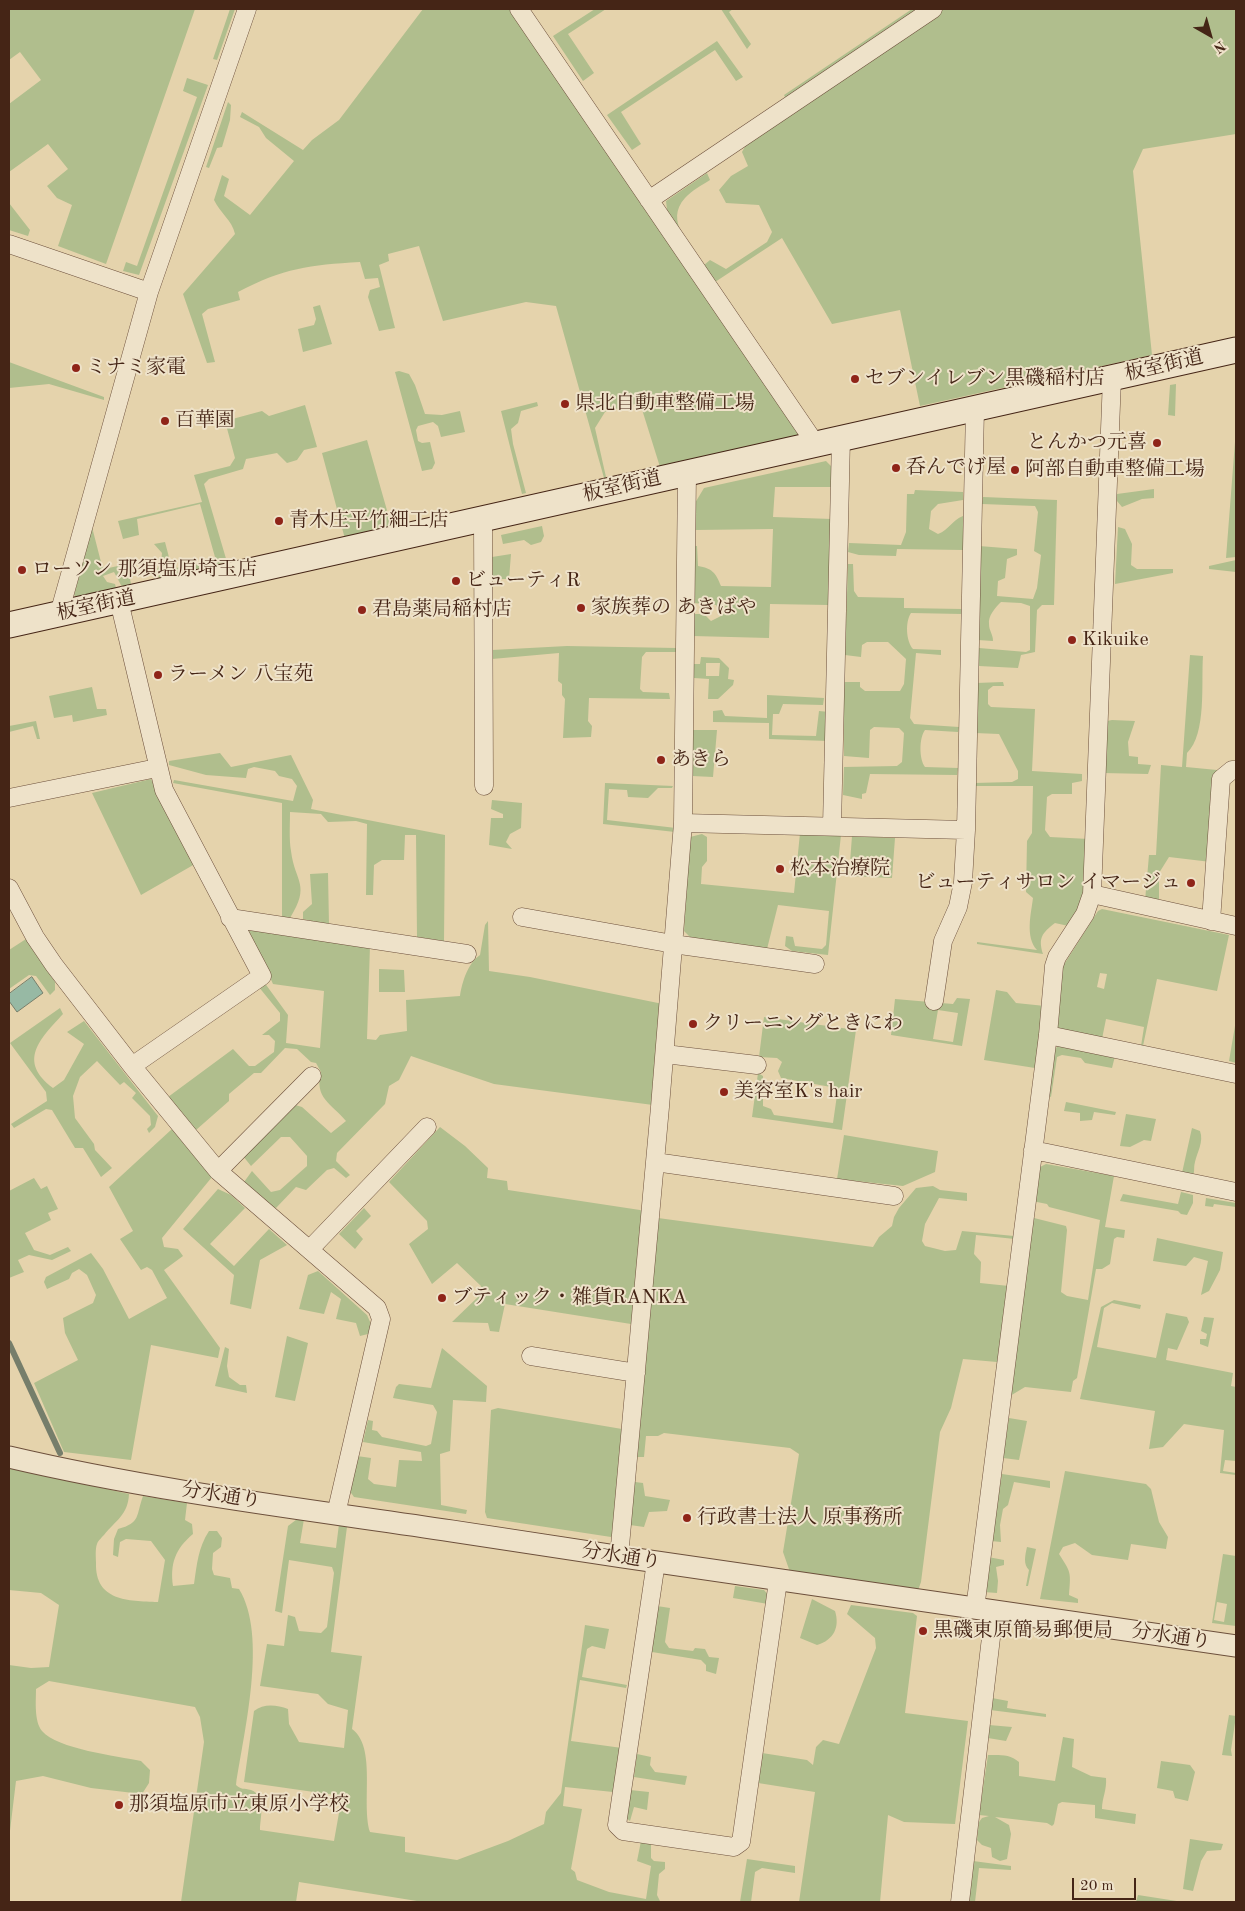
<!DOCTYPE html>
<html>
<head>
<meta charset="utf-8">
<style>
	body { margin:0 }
	#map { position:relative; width:1245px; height:1911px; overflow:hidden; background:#e5d3ac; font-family:"Old Standard TT",serif }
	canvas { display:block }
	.frame { position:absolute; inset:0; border:10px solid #452516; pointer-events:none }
	.north { position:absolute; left:1185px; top:10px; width:50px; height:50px; -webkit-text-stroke:4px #eee2c9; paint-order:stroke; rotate:142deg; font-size:14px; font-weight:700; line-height:20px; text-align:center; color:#452516 }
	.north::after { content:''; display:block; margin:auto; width:18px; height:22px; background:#452516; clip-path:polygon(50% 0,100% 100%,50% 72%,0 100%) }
	.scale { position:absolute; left:1072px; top:1878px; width:64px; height:22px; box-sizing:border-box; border:2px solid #452516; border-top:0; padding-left:6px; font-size:15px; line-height:18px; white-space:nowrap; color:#452516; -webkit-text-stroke:4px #eee2c9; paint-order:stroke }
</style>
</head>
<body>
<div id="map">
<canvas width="1245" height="1911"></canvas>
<div class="frame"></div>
<div class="north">N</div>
<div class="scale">20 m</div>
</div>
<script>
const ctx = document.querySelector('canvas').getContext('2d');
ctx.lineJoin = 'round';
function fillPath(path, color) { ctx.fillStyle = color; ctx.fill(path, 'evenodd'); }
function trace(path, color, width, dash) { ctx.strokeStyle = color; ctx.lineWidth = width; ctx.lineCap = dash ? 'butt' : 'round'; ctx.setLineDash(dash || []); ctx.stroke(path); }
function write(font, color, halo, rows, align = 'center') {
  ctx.font = font + ' "Old Standard TT","Noto Serif JP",serif'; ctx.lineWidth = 4; ctx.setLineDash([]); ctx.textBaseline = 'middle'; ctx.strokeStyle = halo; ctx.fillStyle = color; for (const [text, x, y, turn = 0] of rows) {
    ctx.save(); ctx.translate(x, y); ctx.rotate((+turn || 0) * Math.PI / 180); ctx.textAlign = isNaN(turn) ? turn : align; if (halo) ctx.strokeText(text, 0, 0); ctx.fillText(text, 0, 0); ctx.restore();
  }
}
const green = new Path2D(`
	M9,9H195L106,264L58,246L72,205L57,198L47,186L68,169L48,144L9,172V104L41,80L20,52L9,60Z
	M230,9H235L217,60L213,59Z
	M423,9H511L799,433L798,437L660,467L640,403L605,412L595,428L606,477L604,478L556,306L526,302L443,321L419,246L388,254L389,261L379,265L395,328L379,331L368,297L370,290L380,287L378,278L365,279L360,262C309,265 284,268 238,292L240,300L208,309L202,314L215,362L207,363L183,294L235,234C232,220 220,213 214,200L222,175L229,179L224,196L250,215L294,161L266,138L259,127L240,117L242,112L303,150L312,140L339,120Z
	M595,9H606L568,34L594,73L583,81L553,36Z
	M721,9H733L729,12L751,44L747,49Z
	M912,9H921L786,99L784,95Z
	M943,9H1236V134L1143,149L1133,171L1152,355L920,406L900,310L832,324L782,238L712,284L668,218L666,201L707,173L710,180C702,185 691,191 685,198C664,221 690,245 704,265L710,260L726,269L767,242L772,232L759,205L726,203L719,190L731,176L748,166L742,152L749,139Z
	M717,41L743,77L736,81L715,50L621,112L641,144L632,150L607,115Z
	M187,78L208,85L139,275L123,271L126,262L137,266L197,97L183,91Z
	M228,102L231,105L230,120L222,147L217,148L209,168L206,167Z
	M9,203L30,230L28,236L9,230Z
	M320,305L332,344L303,352L298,329L314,325L316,319L313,307Z
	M9,362L104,397V400L49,384L9,388Z
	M399,371L409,374L415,385L425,414L442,415L460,411L465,432L441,437L438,426L433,422L418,426L416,430L418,441L422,443L430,442L435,463L432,469L422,471L395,372Z
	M1176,384L1175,416L1168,415L1170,385Z
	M537,402L538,406L521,411L518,423L511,429L513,444L526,493L522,494L501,411Z
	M305,405L317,447L304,450L297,460L287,463L277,453L246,459L243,469L209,479L204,484L227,562L159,578L157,569L161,563L162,553L154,544L165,542L171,565L176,568L211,560L215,557L200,504L137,519L139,535L123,539L118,521L202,502L194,475L230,466L235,458L225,421L262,411L269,416Z
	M1236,429V557L1226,558Z
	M367,440L392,528L345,539L322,453Z
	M826,461L832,467V487H775L773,517L832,519L829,605L770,604L769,638L693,636V614H704L711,621L721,616L716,605L693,603V546H697L698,566C712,568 716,573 721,586L771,587L773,529L695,530V503L704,488Z
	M1154,489V498L1142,499L1122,507L1117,501V494Z
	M915,490L963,492V500L938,504L931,511L929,529L938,534C949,530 952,520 963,516V550L897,549L896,556L859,555L848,552L849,543L901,545L906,532L907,494H914Z
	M983,497L1057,500L1054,605H1042L1037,610L1035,652L1021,655L1018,668L979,666V648L1026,652L1030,650V606L1021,603L1001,602C995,608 988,616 989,624C989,631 993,634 993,641L978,640L979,546L1017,549V555L1007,559L1005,578L998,581L997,596L1033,599L1037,588L1041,555L1034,551L1038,512L1035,506L982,504Z
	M542,526L544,536L541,542L531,545L524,540L503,544L501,535Z
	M92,527L102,566L104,569L127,564L131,584L122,587L114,572L103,576L107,582L115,584L116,588L76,597L74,595Z
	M1118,527L1125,529L1132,544L1131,565L1137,569H1173V573L1115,584Z
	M511,554L509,579H492V557Z
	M1236,560V572L1209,569V566Z
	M848,564H853L854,591L858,597L904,598V608L962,609V614L911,613C905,622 906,641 913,649L941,650V655L916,653L910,718L914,724L959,727L958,732L925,730C919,738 919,759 925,767L958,768L957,775L870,774L866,793L862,794V799L843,795L844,767L897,766L902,762L904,733L899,728L874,727L870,730L869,758L844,756V682H860V687L865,691H900L904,684L906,659L888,642H867L862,645L861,657L845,655Z
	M567,646L676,648V652H646L642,657L640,689L643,692L669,693L670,699L589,698L588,721L592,726L591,737L563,738L565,699L562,695V684L558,681L559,653L492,659V650Z
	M1190,655L1203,656C1201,682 1207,734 1187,753L1186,767L1217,770L1211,862L1169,857L1159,873V905L1145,901L1149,855H1156L1161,765L1182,767Z
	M701,657L719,658L729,668L728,679L734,680L733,685L718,699H708L709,679L694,678V664H700ZM706,663H720L719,676H706Z
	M1003,682L1004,686H993L988,690V704L991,707L1035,709L1032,771L1082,774V781L1072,783V794H1052L1047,797L1045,830L1050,837L1089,839L1088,895L1073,927L1055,923C1042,933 1038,938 1043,954L977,944V942L1037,950C1025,937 1031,914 1033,898L1026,892L1027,841L1032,833L1033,786H974V783L1012,782L1018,779V771L999,734L975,733L976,683Z
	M92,687L97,709H106L107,715L73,722L72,715L54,718L49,696Z
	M767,695L824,698L823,705L783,704L779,714H773L772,735L816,736L819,711L829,712L828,741L769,739V723L713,722V711L722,710L725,716L767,718Z
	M1112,720L1135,721L1128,742L1129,756L1138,757V764L1151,765L1148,774L1103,773L1107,721Z
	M36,721L40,739H37L33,726L9,732V726Z
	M693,730H717L713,777L692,776Z
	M220,753L231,767L291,755L313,800L311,809L445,835L444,941L417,937L416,835H405L404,860H382L374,865L373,895H366L367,824L356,821L328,822L321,814L290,812C290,825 289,839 291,851C295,883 311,884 290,918L282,917V803L173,783L174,780L293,801L297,786L292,779L279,776L275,771L254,767L248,769L246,778L206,775L169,765V761Z
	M151,779L195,864L141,895L92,793Z
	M605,783L673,786L672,788H658L648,798L628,797L627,790L609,789L607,820L676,828L675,832L603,824Z
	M492,800L522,803L521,828L510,834L506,842L512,849L489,845L491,818H503V814L491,809Z
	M800,833L841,835L828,955L792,951L785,946L786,936L793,937L795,946L822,949L826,945L829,911L778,905L767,949L692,939L684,931L690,837L702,834L707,837V861L702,867L701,884L794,893Z
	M852,836L895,838L892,878L849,876Z
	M328,873L329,925L303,919V912L312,904L310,874Z
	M1102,909L1229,935L1217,991L1157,979L1143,1046H1141L1144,1027L1106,1019L1102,1039L1061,1031L1056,1024L1063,966L1098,911ZM1100,973L1107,974L1104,989L1097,987Z
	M488,921L489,971L530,977L663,1004L653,1105L494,1084L411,1056L399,1080L389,1086L385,1104L337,1153L336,1161L350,1175L346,1178L334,1168L327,1170L306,1190L296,1187L276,1208L265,1202L244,1182L252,1171L271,1192L280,1190L307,1166V1156L290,1137H281L251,1166L243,1156L292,1104L302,1107L331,1133L346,1121C331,1103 314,1098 321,1072L316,1063L311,1062L297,1049L285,1048L261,1073H254L229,1094V1101L196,1130L168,1097L233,1049L249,1066H255L274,1052L275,1041L269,1035H262L280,1021V1013L258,986L264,982L288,1015L286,1043L320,1048L324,991L273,984L249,931L250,927L370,946L367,1039L376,1040L380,1035L407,1031L406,1000L460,996C462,982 468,963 480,955L485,925Z
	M26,939L55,982V990L50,995L36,976L29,975L9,989V950Z
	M379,969L404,970L405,992H379Z
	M996,990L1007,992L1016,1003L1045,1006L1035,1068L984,1060Z
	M957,998L970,999L962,1046L891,1035L895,999L953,1004ZM938,1010L958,1013L953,1042L933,1039Z
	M60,1008L63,1014C40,1039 17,1061 53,1088L64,1080L84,1044L67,1032L84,1021L158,1116L155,1127L149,1133L147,1129L151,1125L150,1116L132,1098L136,1093L124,1082L120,1085L97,1061L80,1077L73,1096L75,1118L94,1144L95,1150L112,1168L101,1177L83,1148H75L52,1110L46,1109L14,1128L11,1124L47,1101L46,1092L10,1043Z
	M764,1017L856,1030L842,1130L752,1117L758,1073L763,1076V1106L771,1109L774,1115L833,1123L837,1095L831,1087L781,1078L778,1071L782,1062L777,1058L759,1057Z
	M1236,1020V1063L1229,1061Z
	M1058,1045L1115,1056L1112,1068L1085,1063L1081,1058L1062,1055L1057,1057L1051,1097L1049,1096L1053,1053Z
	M1066,1102L1116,1112L1115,1115L1094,1112L1092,1120L1080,1121V1113L1064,1111Z
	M1126,1114L1156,1119L1151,1141L1144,1140L1130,1147L1120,1146Z
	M440,1127L465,1146L488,1168L487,1178L507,1181L508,1190L640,1210L658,1218L873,1247L879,1237L892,1226L894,1217L899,1208L916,1188L933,1186L940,1190L967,1193V1201L939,1198L925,1224L922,1241L925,1246L945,1251L956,1250L962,1231L1014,1236L1015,1239L976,1235L974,1254L981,1262L980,1283L1009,1286L1034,1218L1066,1226L1067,1230L1061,1292L1067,1296L1088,1300L1100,1220L1049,1207L1047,1204L1032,1201L1038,1168L1046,1164L1114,1176L1105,1227L1125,1230L1124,1238L1117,1237L1114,1239L1110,1264L1102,1269H1096L1077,1378L1073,1381L1071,1392L1025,1387L1010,1396L994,1398L997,1362L963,1359L951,1408L940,1432L921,1582L917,1593L791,1575L783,1552L799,1454L790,1448L664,1433L658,1436H646L644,1457H637L650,1315L633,1312L631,1324L505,1304L499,1332L490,1331L488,1323L452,1322L479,1296L481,1286L457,1263L432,1284L409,1244L428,1229L427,1221L389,1182Z
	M1192,1128L1200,1131C1204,1142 1197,1152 1195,1162C1193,1169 1196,1172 1191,1178L1182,1173Z
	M172,1129L212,1177L162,1238L164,1247L178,1249L183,1256L164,1270L220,1348L218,1358L151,1345L131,1460L64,1452L34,1383L78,1360L65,1333L63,1318L93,1303L96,1295L87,1275L79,1269L72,1273L69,1279L47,1289L44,1282L46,1277L91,1253L103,1269L129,1319L167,1298L152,1270L147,1267L141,1270L120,1239L133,1231L109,1187Z
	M844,1135L938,1151L935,1172L903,1186L837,1179Z
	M34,1178L41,1189L47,1186L58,1209L48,1213L51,1220L25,1233L34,1250L50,1255L68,1247L71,1251L52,1260L29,1255L18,1260L24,1272L9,1278V1191Z
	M218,1189L231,1195L245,1208L210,1244L234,1266L269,1229L287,1245L260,1260L251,1309L230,1304L234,1275L183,1229Z
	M1181,1192L1193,1195V1203L1187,1215L1181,1214L1178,1211L1120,1201L1123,1194L1178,1204Z
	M1206,1198L1236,1203V1207L1214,1204L1213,1207L1205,1206Z
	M364,1208L371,1216L356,1231L363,1239L355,1249L339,1234Z
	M1157,1238L1223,1252L1220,1270L1209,1291L1201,1295L1208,1261L1194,1257L1186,1266L1153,1261Z
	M318,1271L367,1315L371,1324L368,1334L360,1336L356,1323L336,1319L341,1299L331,1292L324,1314L299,1309L308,1275Z
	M1114,1300L1141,1305L1140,1309L1112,1303L1104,1308L1097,1347L1156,1358L1166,1313L1187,1317L1189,1322L1177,1350L1168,1348L1166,1360L1233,1373L1231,1386L1236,1387V1461L1225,1460L1223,1471L1236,1473V1475L1220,1473L1224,1430L1184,1424L1163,1447L1149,1449L1155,1411L1080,1399L1101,1307Z
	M1204,1317L1214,1318L1208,1347L1200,1344V1339H1206L1207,1334L1201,1331Z
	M287,1336L308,1343L295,1401L275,1397Z
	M225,1347L229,1349L227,1366L229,1377L240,1385H246L247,1393L215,1386Z
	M442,1348L487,1386L486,1402L453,1400L450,1451L440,1454L441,1505L467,1510L466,1514L354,1497L349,1490L357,1456L371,1458L368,1479L374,1484L396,1487L399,1460L422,1461L421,1452L363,1442L368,1420L373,1421L372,1430L377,1431L382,1437L426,1446L431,1444L437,1412L433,1405L393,1398L396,1387L399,1384L431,1388Z
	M498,1408L622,1429L616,1531L611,1537L487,1518L485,1512L491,1410Z
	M1009,1418L1027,1421L1019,1460L1003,1458Z
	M9,1467L129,1494C128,1515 116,1520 104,1535C102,1537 98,1541 97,1544C95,1549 96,1558 96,1563C95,1601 128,1601 158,1602L165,1560L151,1541L126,1539L120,1542L118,1557L113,1555L114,1539L118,1529C141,1523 136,1515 143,1496L187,1503L185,1520L192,1524L193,1534C175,1549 170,1564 173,1586L194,1584C197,1564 198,1548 209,1531H217L222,1538L221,1547L213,1553L212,1569L214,1575L230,1578L232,1588L239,1589C268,1636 244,1731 236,1785C241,1790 244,1788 251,1790C267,1796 260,1817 260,1830L334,1841L342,1796L244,1782L254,1711C264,1703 277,1705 288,1709L289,1724L299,1742L344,1748L348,1710L328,1704L318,1694L260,1686L267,1644L284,1646L288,1615L295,1617L299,1631L321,1633L327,1627L334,1573L332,1567L289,1560L282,1613L275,1611L288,1526L305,1513L348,1519L331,1652L362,1656L352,1729C377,1747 361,1803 370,1832L405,1837V1852L457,1860L508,1841L544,1824L546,1812L561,1793L585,1625L609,1629L605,1649L592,1646L587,1649L582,1677L627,1685L626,1688L580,1680L571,1741L622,1748L613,1792L565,1787L563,1806L582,1809L571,1869L575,1872L577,1880L609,1892L646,1899L651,1866L637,1861L641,1841L651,1843V1858L654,1861L665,1862V1869L659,1874L657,1895L660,1901L667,1902H423L299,1882L296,1902H181L204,1742L200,1717L195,1707L49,1681L36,1689C36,1701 34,1721 42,1731C57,1749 117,1756 141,1761L150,1770L149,1783L142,1794L91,1788L43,1776L16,1781L9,1839V1665L31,1668L49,1667L59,1605L41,1593L9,1590ZM304,1519L339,1524L336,1548L300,1543Z
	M1065,1471L1146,1484L1151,1489L1159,1522L1168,1537L1166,1549L1131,1544L1128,1560L1092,1555L1075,1543L1063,1547L1059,1554C1071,1573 1071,1571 1069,1595L1078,1599V1603L1040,1599Z
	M1002,1474L1050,1481V1488L1014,1482L1008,1505L1003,1509L1000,1525L1001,1542L991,1541Z
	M635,1482L643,1483L645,1496L670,1500L667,1511L649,1512L644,1527L630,1525Z
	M1027,1547L1036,1549L1028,1586H1026L1029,1570C1023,1564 1025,1556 1027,1547Z
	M1223,1554L1236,1556V1626L1212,1623ZM1217,1602L1227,1604L1224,1622L1214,1620Z
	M988,1557L1004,1560V1565L996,1567L998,1581L997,1593L984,1592Z
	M735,1586L764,1590L770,1597L768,1604L733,1598Z
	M812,1599L835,1611C840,1627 834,1640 817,1645L800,1638Z
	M851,1605L913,1613L917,1616L905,1713L968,1721L955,1824L904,1822L888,1815L880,1902H799L815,1792L758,1783L762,1753L807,1760L813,1765L816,1747L823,1740L839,1744L876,1648L875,1638L847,1614Z
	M657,1606L670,1608L665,1642L669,1648L693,1651L695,1648L705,1649L709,1657L719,1658L716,1674L706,1671V1665L701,1660L652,1652Z
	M992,1698L1008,1701L1007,1708L1046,1714V1717L990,1710Z
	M1229,1715L1236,1716L1231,1750L1232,1756L1222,1755Z
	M989,1725L1012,1727L1006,1741L988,1738Z
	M1063,1737L1074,1739L1072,1767L1091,1776L1106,1778C1107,1790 1102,1798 1102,1809L1136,1814L1135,1824L1095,1818V1805L1062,1802L1058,1804L1054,1824L1052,1826L1047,1823L995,1817L1009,1825L1011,1834L1007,1859L1000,1861L992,1857L991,1848L982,1845L977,1840L979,1822L982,1818L989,1816L979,1815L988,1755C1000,1755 1010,1754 1019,1762V1776L1055,1781Z
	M637,1754L651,1757L650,1765L655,1772L687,1776L685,1785L634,1777Z
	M1161,1761L1190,1765L1195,1772L1188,1801L1175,1798L1173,1791L1157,1788Z
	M630,1790L649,1792L647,1810L634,1807L630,1821L625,1817Z
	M1190,1839L1223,1844L1221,1850L1207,1851L1201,1861L1193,1891L1183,1889Z
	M747,1859L795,1866V1873L762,1868L755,1872L751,1902H740Z
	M973,1861L1011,1866V1870L979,1868L975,1902H969Z
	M1138,1895L1183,1902H1136Z`);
const water = new Path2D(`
	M32,977L43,993L17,1012L9,1001V994Z`);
const stream = new Path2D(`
	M9,1343L60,1453`);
const minor = new Path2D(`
	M519,9L815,443
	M649,200L933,9
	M9,244L149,292
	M483,520L484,786
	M119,601L164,790L262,976L132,1066
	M59,614L149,292L247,9
	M9,798L157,768
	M683,823L966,830L975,408
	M832,826L841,438
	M9,888L35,937L54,965L132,1066L218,1171L377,1308L381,1319L336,1514
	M1092,894L1236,926
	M522,917L673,944L815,964
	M230,918L467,954
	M1211,921L1221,779L1232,770H1236
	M934,1001L943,941L958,907L963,882L966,830
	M1048,1035L1236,1074
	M665,1054L757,1065
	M1033,1150L1236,1192
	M655,1162L894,1196
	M218,1171L312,1076
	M310,1249L427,1127
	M531,1356L636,1373
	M619,1557L660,1107L683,823L687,473
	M656,1562L617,1825L623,1831L734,1847L741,1842L778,1581
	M975,1609L1048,1035L1054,966L1057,957L1085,914L1092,894L1112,378
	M960,1902L994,1612`);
const tertiary = new Path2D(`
	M9,1457C154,1491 304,1509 452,1531C713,1571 974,1610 1236,1646`);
const secondary = new Path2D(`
	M9,625L1236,350`);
const markers = [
	[76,368,5,"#8f2418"],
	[855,379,5,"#8f2418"],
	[565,404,5,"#8f2418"],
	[165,421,5,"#8f2418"],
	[1157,443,5,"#8f2418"],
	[896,468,5,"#8f2418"],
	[1015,470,5,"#8f2418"],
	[279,521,5,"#8f2418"],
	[22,570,5,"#8f2418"],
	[456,581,5,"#8f2418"],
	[581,608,5,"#8f2418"],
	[362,610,5,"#8f2418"],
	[1072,640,5,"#8f2418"],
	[158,675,5,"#8f2418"],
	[661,760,5,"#8f2418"],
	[780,869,5,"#8f2418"],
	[1191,883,5,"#8f2418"],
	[693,1024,5,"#8f2418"],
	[724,1092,5,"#8f2418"],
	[442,1298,5,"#8f2418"],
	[687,1518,5,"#8f2418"],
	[923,1631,5,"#8f2418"],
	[119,1805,5,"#8f2418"]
];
const streetNames = [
	["板室街道",1164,366,-13],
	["板室街道",622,487,-13],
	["板室街道",96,606,-12],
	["分水通り",221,1496,9],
	["分水通り",621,1557,9],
	["分水通り",1171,1637,8]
];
const poiNames = [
	["ミナミ家電",86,368],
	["セブンイレブン黒磯稲村店",865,379],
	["県北自動車整備工場",575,404],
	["百華園",175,421],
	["とんかつ元喜",1147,443,"right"],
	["呑んでげ屋",906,468],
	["阿部自動車整備工場",1025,470],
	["青木庄平竹細工店",289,521],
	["ローソン 那須塩原埼玉店",32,570],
	["ビューティR",466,581],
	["家族葬の あきばや",591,608],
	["君島薬局稲村店",372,610],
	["Kikuike",1082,640],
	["ラーメン 八宝苑",168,675],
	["あきら",671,760],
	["松本治療院",790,869],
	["ビューティサロン イマージュ",1181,883,"right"],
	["クリーニングときにわ",703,1024],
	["美容室K's hair",734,1092],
	["ブティック・雑貨RANKA",452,1298],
	["行政書士法人 原事務所",697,1518],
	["黒磯東原簡易郵便局",933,1631],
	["那須塩原市立東原小学校",129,1805]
];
fillPath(green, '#b0be8d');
fillPath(water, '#97b9a4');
trace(water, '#767e6b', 1);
trace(stream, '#767e6b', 6);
trace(minor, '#6d503c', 19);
trace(tertiary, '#6d503c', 23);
trace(secondary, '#452516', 27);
trace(minor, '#eee2c9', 18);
trace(tertiary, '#eee2c9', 21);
trace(secondary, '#eee2c9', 25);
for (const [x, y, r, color] of markers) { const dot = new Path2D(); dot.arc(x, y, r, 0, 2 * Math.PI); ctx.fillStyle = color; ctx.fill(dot); trace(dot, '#eee2c9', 2); }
write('20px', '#452516', '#eee2c9', streetNames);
write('20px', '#452516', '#eee2c9', poiNames, 'left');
</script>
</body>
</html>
